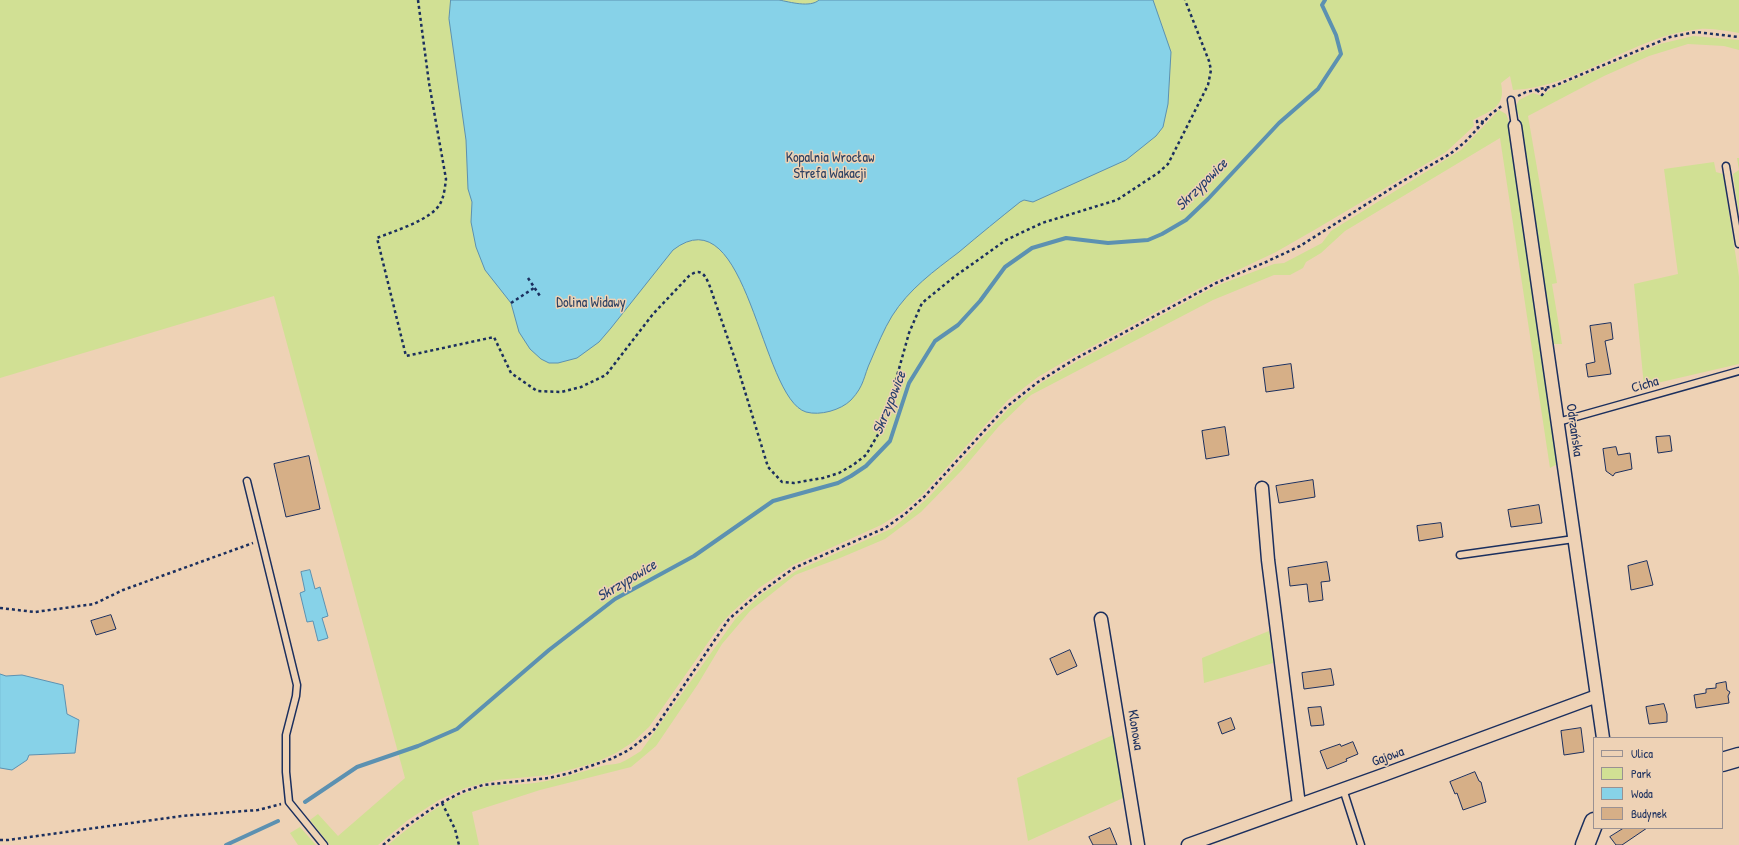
<!DOCTYPE html>
<html>
<head>
<meta charset="utf-8">
<style>
	body { margin:0 }
	#map { position:relative; width:1739px; height:845px; overflow:hidden; background:#eed2b5; font-family:"Patrick Hand",sans-serif }
	canvas { display:block }
	.legend { position:absolute; left:1593px; top:737px; width:130px; height:92px; box-sizing:border-box; background:#eed2b5; border:1px solid #9a9192; margin:0; padding:5px 7px; list-style:none; font-size:12px; color:#1b2f5e }
	.legend li { display:flex; align-items:center; gap:8px; height:20px }
	.legend b { width:20px; border:1px solid #9a9192 }
</style>
</head>
<body>
<div id="map">
<canvas width="1739" height="845"></canvas>
<ul class="legend">
<li><b style="height:5px;background:#eed2b5"></b>Ulica</li>
<li><b style="height:11px;background:#d1e094"></b>Park</li>
<li><b style="height:11px;background:#87d2e8"></b>Woda</li>
<li><b style="height:11px;background:#d6af87"></b>Budynek</li>
</ul>
</div>
<script>
const ctx = document.querySelector('canvas').getContext('2d');
ctx.lineJoin = 'round';
function fillPath(path, color) { ctx.fillStyle = color; ctx.fill(path, 'evenodd'); }
function trace(path, color, width, dash) { ctx.strokeStyle = color; ctx.lineWidth = width; ctx.lineCap = dash ? 'butt' : 'round'; ctx.setLineDash(dash || []); ctx.stroke(path); }
function write(font, color, halo, rows, align = 'center') {
  ctx.font = font + ' "Patrick Hand",sans-serif'; ctx.lineWidth = 3; ctx.setLineDash([]); ctx.textBaseline = 'middle'; ctx.strokeStyle = halo; ctx.fillStyle = color; for (const [text, x, y, turn = 0] of rows) {
    ctx.save(); ctx.translate(x, y); ctx.rotate((+turn || 0) * Math.PI / 180); ctx.textAlign = isNaN(turn) ? turn : align; if (halo) ctx.strokeText(text, 0, 0); ctx.fillText(text, 0, 0); ctx.restore();
  }
}
const green = new Path2D(`
	M0,0H1739V33C1726,31 1713,28 1700,29C1633,35 1580,87 1513,90L1510,76L1501,83C1506,107 1492,110 1473,120L1474,126L1446,152L1316,229L1276,252L1200,288L1065,361L1038,377L1008,400L921,496L902,512L881,525L793,565L759,588L731,613L721,624L649,727L633,742L616,753L594,763L565,771L549,775L497,780L465,788L439,800L408,820L378,845H330L310,820L318,814L338,836L405,778L274,296L0,378Z
	M1693,36L1739,40V50L1724,46L1688,44L1649,56L1604,76L1528,116L1557,283L1552,284L1562,344H1552L1520,120L1516,106L1519,100L1533,93L1542,96L1549,90L1660,44Z
	M1499,110L1506,114L1508,119L1559,463L1550,468L1500,138L1345,231L1321,253L1306,262L1303,268L1290,275H1274L1213,300L1031,395L999,426L962,470L921,512L885,539L840,558L795,575L750,611L722,644L698,684L656,746L631,767L540,790L472,812L479,845H388C415,822 448,796 483,787C497,784 511,785 525,784C552,782 577,773 602,766C608,764 614,765 620,763C627,760 634,755 641,751L736,618L762,594L796,571L893,528L929,497L1009,408L1041,383L1076,362L1216,286L1274,264L1284,263L1322,243L1331,231L1461,150Z
	M1737,158H1739V215L1733,174L1739,170Z
	M1714,162L1716,172L1723,174L1739,277V364L1644,386L1634,284L1678,274L1664,169Z
	M1269,631L1273,663L1204,683L1202,658Z
	M1113,735L1123,798L1028,841L1017,778Z
	M300,827L316,845H298L290,833Z`);
const water = new Path2D(`
	M451,0H779C790,2 810,8 819,0H1153L1171,52L1168,104L1163,127L1156,136L1126,160L1033,202L1024,200L1020,202C1000,218 979,235 959,252C934,271 909,289 892,316C884,329 877,346 871,360C863,377 865,385 851,400C841,410 820,416 806,412C760,398 748,192 673,250L611,328L599,342L577,358L558,363H549L541,359L530,349L519,332L511,303L485,270L476,247L471,222L472,202L468,189L466,140L449,19Z
	M310,570L315,589L320,587L328,616L322,618L328,638L318,641L313,621L307,622L300,593L305,591L301,572Z
	M0,674L6,676L22,675L63,685L67,714L79,720L75,753L29,755L27,760L12,770L0,768Z`);
const stream = new Path2D(`
	M305,802L357,767L418,746L457,729L549,650L615,599L694,556L773,501L838,483L851,476L866,466L890,441L909,383L935,341L958,325L980,301L1005,267L1032,248L1066,238L1108,243L1148,240L1162,234L1186,220L1208,199L1279,123L1318,89L1341,54L1336,35L1322,5L1325,0
	M226,845L278,821`);
const building = new Path2D(`
	M1611,323L1613,339L1605,341L1611,374L1588,377L1586,364L1595,362L1590,326Z
	M1291,364L1294,388L1266,392L1263,368Z
	M1225,427L1229,455L1206,459L1202,431Z
	M1670,436L1672,451L1658,453L1656,437Z
	M1616,447L1618,455L1630,453L1632,469L1615,473L1613,476L1606,471L1603,449Z
	M309,456L320,509L286,517L274,464Z
	M1313,480L1315,497L1279,503L1276,486Z
	M1539,505L1542,523L1511,527L1508,510Z
	M1441,523L1443,537L1419,541L1417,526Z
	M1647,561L1653,585L1631,590L1628,566Z
	M1327,562L1330,581L1321,582L1323,600L1309,602L1307,584L1290,586L1288,568Z
	M111,615L116,629L96,635L91,621Z
	M1070,650L1077,666L1057,675L1050,659Z
	M1331,669L1334,685L1304,689L1302,673Z
	M1726,682L1727,690L1730,692L1728,696L1729,703L1696,708L1694,695L1706,693V689L1716,688V684Z
	M1664,704L1667,714V722L1649,724L1646,707Z
	M1321,707L1324,725L1311,726L1308,708Z
	M1231,718L1235,729L1222,734L1218,723Z
	M1581,728L1584,752L1564,755L1561,731Z
	M1353,742L1358,754L1346,759L1347,761L1327,769L1320,751L1340,744L1341,746Z
	M1475,772L1479,781L1481,782L1486,802L1463,810L1457,793L1455,794L1450,782Z
	M1110,828L1117,845H1093L1089,837Z
	M1624,828H1647L1622,845H1616L1610,837Z`);
const path = new Path2D(`
	M418,0L429,83L446,179C445,187 444,197 440,204C431,220 394,231 377,238L406,356L494,337L511,373L537,391L561,392L581,387L606,375L653,314L689,276C700,268 704,273 709,284L736,362L768,467L782,482L794,483L823,478L839,473L853,465L866,455L883,426L909,333L922,303L954,277L1006,240L1042,223L1117,200L1158,173L1168,164L1208,85L1211,70L1209,61L1185,0
	M1537,90L1542,95L1547,88
	M1518,96L1526,92L1554,86L1670,37L1696,32L1739,37
	M1478,129L1477,121L1484,122
	M528,278L540,296
	M511,303L534,288
	M0,608L35,612L94,604L123,590L253,543
	M442,803L455,829L459,845
	M0,840H8L182,816L258,810L281,804
	M383,845L405,827L437,805L462,792L483,785L549,778L570,773L611,759L629,750L653,731L729,619L758,594L794,568L885,528L905,514L924,497L1005,408L1038,382L1075,359L1216,283L1266,262L1300,246L1403,181L1450,154L1465,142L1491,114L1503,105`);
const lane = new Path2D(`
	M1511,100L1515,126
	M1726,166L1739,244
	M1558,422L1739,371
	M247,481L297,685L296,696L286,735V772L289,802L324,845
	M1460,555L1574,539
	M1343,789L1361,845`);
const street = new Path2D(`
	M1515,126L1603,738
	M1262,488L1268,560L1299,805
	M1101,619L1138,845
	M1188,845L1383,775L1597,696`);
const secondary = new Path2D(`
	M1722,762L1739,757
	M1585,845L1594,822`);
const parkNames = [
	["Kopalnia Wrocław",830,158],
	["Strefa Wakacji",830,174],
	["Dolina Widawy",591,303]
];
const streetNames = [
	["Cicha",1645,385,-16],
	["Odrzańska",1574,430,82],
	["Klonowa",1135,730,81],
	["Gajowa",1388,757,-20]
];
const waterNames = [
	["Skrzypowice",1202,185,-45],
	["Skrzypowice",890,403,-68],
	["Skrzypowice",627,581,-31]
];
fillPath(green, '#d1e094');
fillPath(water, '#87d2e8');
trace(water, '#5c91b1', 1);
trace(stream, '#5c91b1', 4);
fillPath(building, '#d6af87');
trace(building, '#1b2f5e', 1);
trace(lane, '#1b2f5e', 9);
trace(street, '#1b2f5e', 15);
trace(secondary, '#1b2f5e', 21);
trace(path, '#1b2f5e', 2.5, [3, 3]);
trace(lane, '#eed2b5', 6);
trace(street, '#eed2b5', 12);
trace(secondary, '#eed2b5', 18);
write('14px', '#2d4163', '#eed2b5', parkNames);
write('14px', '#1b2f5e', '#eed2b5', streetNames);
write('italic 15px', '#263f6c', '#eed2b5', waterNames);
</script>
</body>
</html>
